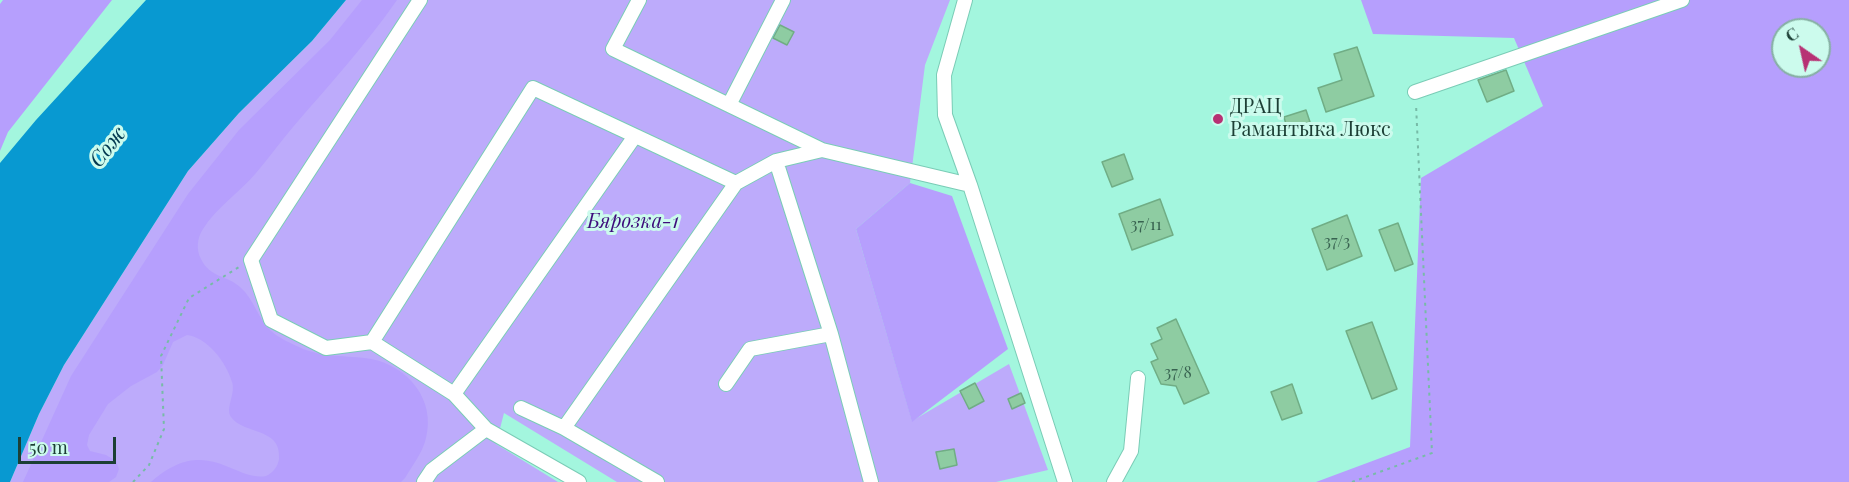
<!DOCTYPE html>
<html>
<head>
<meta charset="utf-8">
<style>
	body { margin:0 }
	#map { position:relative; width:1849px; height:482px; overflow:hidden; background:#a3f6de; font-family:"Playfair Display",serif }
	canvas { display:block }
	.north { position:absolute; left:1771px; top:18px; width:60px; height:60px; box-sizing:border-box; background:#ccfbed; border:2px solid #86b0a3; border-radius:50%; rotate:326deg; font-size:16px; font-weight:700; line-height:24px; text-align:center; color:#1c3f35 }
	.north::after { content:''; display:block; margin:auto; width:21px; height:27px; background:#b73174; clip-path:polygon(50% 0,100% 100%,50% 72%,0 100%) }
	.scale { position:absolute; left:18px; top:437px; width:98px; height:27px; box-sizing:border-box; border:3px solid #1c3f35; border-top:0; padding-left:8px; font-size:18px; line-height:21px; white-space:nowrap; color:#1c3f35; -webkit-text-stroke:4px #ccfbed; paint-order:stroke }
</style>
</head>
<body>
<div id="map">
<canvas width="1849" height="482"></canvas>
<div class="north">С</div>
<div class="scale">50 m</div>
</div>
<script>
const ctx = document.querySelector('canvas').getContext('2d');
ctx.lineJoin = 'round';
function fillPath(path, color) { ctx.fillStyle = color; ctx.fill(path, 'evenodd'); }
function trace(path, color, width, dash) { ctx.strokeStyle = color; ctx.lineWidth = width; ctx.lineCap = dash ? 'butt' : 'round'; ctx.setLineDash(dash || []); ctx.stroke(path); }
function write(font, color, halo, rows, align = 'center') {
  ctx.font = font + ' "Playfair Display",serif'; ctx.lineWidth = 6; ctx.setLineDash([]); ctx.textBaseline = 'middle'; ctx.strokeStyle = halo; ctx.fillStyle = color; for (const [text, x, y, turn = 0] of rows) {
    ctx.save(); ctx.translate(x, y); ctx.rotate((+turn || 0) * Math.PI / 180); ctx.textAlign = isNaN(turn) ? turn : align; if (halo) ctx.strokeText(text, 0, 0); ctx.fillText(text, 0, 0); ctx.restore();
  }
}
const green = new Path2D(`
	M346,0H950L925,65L910,183L856,229L912,421L1009,364L1048,470L996,482H617L504,413L496,444L558,482H10L39,414L64,365L188,171L239,113L312,41Z`);
const forest = new Path2D(`
	M3,0H112L8,132L0,151V4Z
	M362,0H397C365,46 329,85 293,127C280,142 269,158 256,173C240,192 216,208 203,229C197,238 196,250 201,259C210,278 227,275 240,287C254,299 258,319 271,331C279,338 290,343 299,347C321,358 347,355 371,359C408,366 436,400 426,438C423,452 412,466 405,478L401,482H151C206,433 234,482 266,476C273,473 278,466 279,459C282,427 244,435 231,417C225,408 236,394 232,382C226,362 208,338 187,335L173,342L163,365L157,372L131,386L108,404L89,435L87,445L90,451L106,455L116,461L119,469L116,477L109,482H23L71,376L188,194L239,130L330,40Z
	M1361,0H1849V482H1316L1410,447L1421,178L1543,106L1514,38L1373,34ZM1783,30H1819V66H1783Z
	M910,183L952,196L1008,349L912,422L856,229Z`);
const water = new Path2D(`
	M146,0H346L312,41L239,113L188,171L64,365L39,414L10,482H0V163L36,120Z`);
const building = new Path2D(`
	M780,25L794,32L787,45L773,38Z
	M1357,47L1374,96L1326,112L1318,88L1342,80L1334,54Z
	M1506,70L1514,91L1487,102L1478,80Z
	M1306,110L1310,122L1287,128L1284,117Z
	M1124,154L1133,179L1112,187L1102,162Z
	M1160,199L1173,235L1132,250L1119,214Z
	M1347,215L1362,256L1327,270L1312,229Z
	M1398,223L1413,264L1395,271L1379,230Z
	M1176,319L1209,393L1184,404L1176,386L1161,384L1151,362L1158,359L1151,344L1162,339L1157,328Z
	M1372,322L1397,389L1372,399L1346,331Z
	M975,383L984,401L969,409L960,391Z
	M1292,384L1302,413L1282,420L1271,392Z
	M1021,393L1025,403L1012,409L1008,399Z
	M954,449L957,465L940,469L936,452Z`);
const path = new Path2D(`
	M133,482L149,465L164,429L161,356L189,298L239,267
	M1352,482L1432,453L1416,104`);
const minor = new Path2D(`
	M420,0L251,260L271,320L326,348L372,342L454,394L486,429L579,482
	M639,0L613,49L822,150L970,185
	M965,0L944,75L945,115L970,185L1065,482
	M1415,92L1682,0
	M729,105L783,0
	M776,161L831,334L871,482
	M372,342L533,88L736,183
	M726,384L750,349L831,334
	M454,394L635,136
	M521,408L564,428L657,482
	M564,428L736,183L776,161L822,150
	M424,482L432,470L486,429
	M1114,482L1131,451L1138,378`);
const markers = [
	[1218,119,6,"#b73174"]
];
const numberNames = [
	["37/11",1146,225],
	["37/3",1337,242],
	["37/8",1178,373]
];
const poiNames = [
	["ДРАЦ",1230,107],
	["Рамантыка Люкс",1230,130]
];
const parkNames = [
	["Бярозка-1",633,222]
];
const waterNames = [
	["Сож",108,147,-52]
];
fillPath(green, '#bdabfb');
fillPath(forest, '#b69ffd');
fillPath(water, '#0899d1');
fillPath(building, '#8ecca2');
trace(building, '#70ad85', 1.5);
trace(minor, '#7accb6', 16);
trace(path, '#77bba7', 2, [3, 4.5]);
trace(minor, '#fff', 14);
for (const [x, y, r, color] of markers) { const dot = new Path2D(); dot.arc(x, y, r, 0, 2 * Math.PI); ctx.fillStyle = color; ctx.fill(dot); trace(dot, '#ccfbed', 2); }
write('16px', '#386250', null, numberNames);
write('20px', '#1c3f35', '#ccfbed', poiNames, 'left');
write('italic 20px', '#3d0c7b', '#ccfbed', parkNames);
write('italic 21px', '#03384f', '#ccfbed', waterNames);
</script>
</body>
</html>
